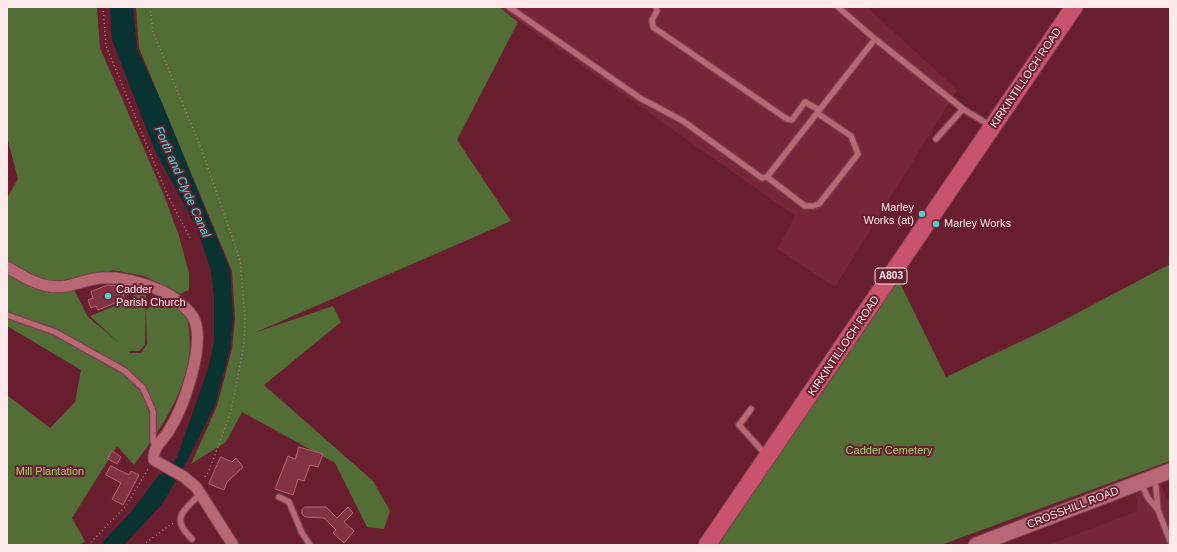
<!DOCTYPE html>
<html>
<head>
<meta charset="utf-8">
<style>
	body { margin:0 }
	#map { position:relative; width:1177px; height:552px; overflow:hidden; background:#681e2f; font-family:Arial,sans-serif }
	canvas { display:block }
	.frame { position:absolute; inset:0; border:8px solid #fdeaec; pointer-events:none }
</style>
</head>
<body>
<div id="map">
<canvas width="1177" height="552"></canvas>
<div class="frame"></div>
</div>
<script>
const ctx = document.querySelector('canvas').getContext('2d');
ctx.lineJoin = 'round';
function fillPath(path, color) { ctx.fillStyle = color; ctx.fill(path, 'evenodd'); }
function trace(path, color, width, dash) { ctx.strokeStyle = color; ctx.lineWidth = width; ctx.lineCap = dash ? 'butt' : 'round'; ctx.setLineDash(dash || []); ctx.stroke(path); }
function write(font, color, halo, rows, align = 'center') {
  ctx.font = font + ' Arial,sans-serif'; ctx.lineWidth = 4; ctx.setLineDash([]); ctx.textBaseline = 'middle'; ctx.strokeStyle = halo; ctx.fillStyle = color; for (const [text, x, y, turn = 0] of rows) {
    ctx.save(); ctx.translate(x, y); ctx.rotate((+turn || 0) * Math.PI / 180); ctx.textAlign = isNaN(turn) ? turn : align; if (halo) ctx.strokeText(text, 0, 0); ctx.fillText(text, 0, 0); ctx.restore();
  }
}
const built = new Path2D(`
	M499,7H867L957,90L835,287L777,249L795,216Z
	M1161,484L1167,499L1170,498V545H1048L1138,511L1136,494Z`);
const green = new Path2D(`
	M7,7H97L100,48L164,195L179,236L189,273V290L180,294L144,276L112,270L72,286L88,317L119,343L90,316L132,299L136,291L146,293L145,345L139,351H128L130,353H141L147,344L146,310L163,296L184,307C204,367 169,419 134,465L117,446L72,518L85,541L80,545H7V395L50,428L75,402L81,370L7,326V198L18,179L7,137Z
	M136,7H499L518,22L457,140L511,221L254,333L333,306L341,322L264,385L373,481L390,511L384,529L367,527L335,463L242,412L226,442L191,464L217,406L232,349L235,319L232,271L139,48Z
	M1170,264V461L941,545H711L896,275L946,377L1049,328Z`);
const water = new Path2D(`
	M110,7H133L137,49L159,96L230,270L233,318L230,349L215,405L184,467L162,504L124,545H100L131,512L159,475L167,471L177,457L208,369L214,341V296L211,271L197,228L155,151L112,40Z`);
const building = new Path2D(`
	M108,285L127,287L129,292L123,295L125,299L98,310L96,306L91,308L88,300L93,298L91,292Z
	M299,447L323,454L318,467L310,465L304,481L298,479L293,495L275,489L288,456L295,459Z
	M112,451L121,457L117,464L108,459Z
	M221,457L232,462L236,458L243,467L227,482L224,490L209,484Z
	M111,466L129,475L131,471L139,475L123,505L112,499L121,483L106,475Z
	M305,507H326L337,518L348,507L353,513L344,522L354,531L344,543L333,533L336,530L324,518L305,517L302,514V510Z`);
const path = new Path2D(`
	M103,7L106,46L167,194L190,238
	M150,7L153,32L201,148L240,260L245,318L244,344L231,412L208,473L203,479
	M88,545L126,506L148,469
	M143,545L170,525L174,523`);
const lane = new Path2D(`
	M509,7L640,98L683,121L762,178L767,177
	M656,7L657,11L652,20L653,27L787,119L792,120L805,102L819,110
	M838,7L875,39
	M817,113L767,177L805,206H813L819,204L858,154L851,136L817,113L875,39L963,109L991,126
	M936,139L963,109
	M7,315L55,332L125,371L143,388L153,411V441L156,447
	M751,409L739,425L766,455
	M1155,478L1158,510
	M1141,483L1148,498L1158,510L1170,541
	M279,497L289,502L302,533L310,545
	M192,539C170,518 183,512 199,495`);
const street = new Path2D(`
	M7,267C20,275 33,283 48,286C69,290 83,279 101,278C123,276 161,287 178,301C184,306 191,312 194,319C206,345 183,409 168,432C162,441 152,448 154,460L184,477L196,487L233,545`);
const secondary = new Path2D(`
	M976,545L1170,471`);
const primary = new Path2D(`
	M707,545L1074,7`);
const markers = [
	[922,214,4,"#54cdc7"],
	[936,224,4,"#54cdc7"],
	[108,296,4,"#54cdc7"]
];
const shields = [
	[891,276,32]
];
const shieldNames = [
	["A803",891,276]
];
const streetNames = [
	["KIRKINTILLOCH ROAD",1026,78,-56],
	["KIRKINTILLOCH ROAD",844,346,-56],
	["CROSSHILL ROAD",1073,508,-21]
];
const poiNames = [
	["Marley",914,208,"right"],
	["Works (at)",914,221,"right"],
	["Marley Works",944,224],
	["Cadder",116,290],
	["Parish Church",116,303]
];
const parkNames = [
	["Cadder Cemetery",889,451],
	["Mill Plantation",50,472]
];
const waterNames = [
	["Forth and Clyde Canal",182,182,66]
];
fillPath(built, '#772539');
fillPath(green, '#526d36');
fillPath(water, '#083331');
fillPath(building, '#833243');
trace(building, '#b76673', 1);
trace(lane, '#783d4e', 8);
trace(street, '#783d4e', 13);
trace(secondary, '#783d4e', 17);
trace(primary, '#783d4e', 19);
trace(path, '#b1828c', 1.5, [1, 3]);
trace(lane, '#b86774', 5.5);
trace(street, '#b86774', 11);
trace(secondary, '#b86774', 15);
trace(primary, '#c9536c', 17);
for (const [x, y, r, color] of markers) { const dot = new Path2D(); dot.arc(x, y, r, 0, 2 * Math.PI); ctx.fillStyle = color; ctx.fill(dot); trace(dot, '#681e2f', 1.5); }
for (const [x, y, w] of shields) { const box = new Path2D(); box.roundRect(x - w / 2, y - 8, w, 16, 3); ctx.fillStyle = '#681e2f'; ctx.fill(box); trace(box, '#fdeaec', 1); }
write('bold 10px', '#fdeaec', null, shieldNames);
write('11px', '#fdeaec', '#681e2f', streetNames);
write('11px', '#fdeaec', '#681e2f', poiNames, 'left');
write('11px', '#a5d770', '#681e2f', parkNames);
write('italic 12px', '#2befe7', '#681e2f', waterNames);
</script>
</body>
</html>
